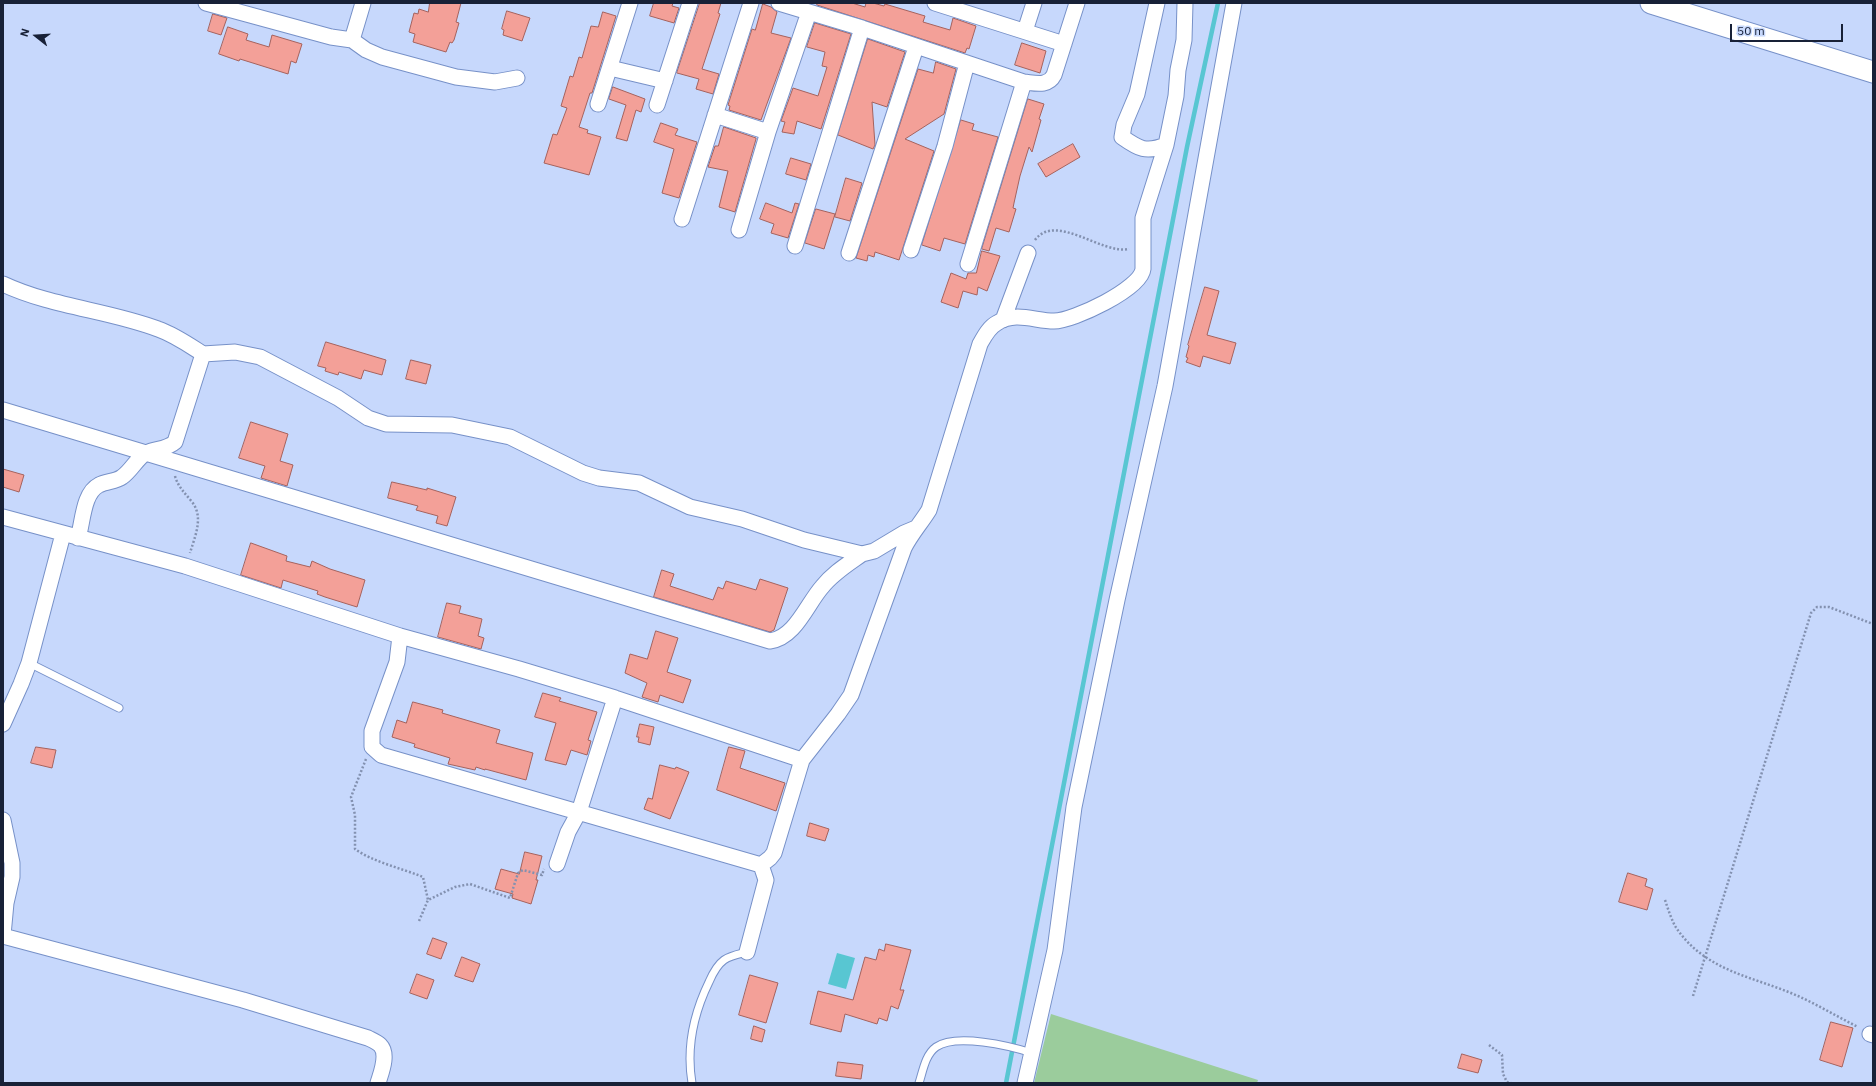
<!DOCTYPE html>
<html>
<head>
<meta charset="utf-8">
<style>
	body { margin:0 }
	#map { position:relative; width:1876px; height:1086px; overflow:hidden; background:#c7d8fc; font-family:"IBM Plex Sans",sans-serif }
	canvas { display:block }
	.frame { position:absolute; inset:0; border:4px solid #182137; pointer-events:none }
	.north { position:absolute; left:16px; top:16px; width:40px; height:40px; -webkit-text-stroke:3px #c7d8fc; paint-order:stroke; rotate:287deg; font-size:11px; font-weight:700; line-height:16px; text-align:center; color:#182137 }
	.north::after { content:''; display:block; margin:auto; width:14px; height:18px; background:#182137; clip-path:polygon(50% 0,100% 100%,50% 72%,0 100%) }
	.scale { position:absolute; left:1730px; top:24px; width:113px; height:18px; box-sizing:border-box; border:2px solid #182137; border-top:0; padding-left:5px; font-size:12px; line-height:14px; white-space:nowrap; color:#182137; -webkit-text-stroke:3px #c7d8fc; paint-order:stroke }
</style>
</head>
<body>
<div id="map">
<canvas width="1876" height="1086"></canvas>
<div class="frame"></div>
<div class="north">N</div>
<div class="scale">50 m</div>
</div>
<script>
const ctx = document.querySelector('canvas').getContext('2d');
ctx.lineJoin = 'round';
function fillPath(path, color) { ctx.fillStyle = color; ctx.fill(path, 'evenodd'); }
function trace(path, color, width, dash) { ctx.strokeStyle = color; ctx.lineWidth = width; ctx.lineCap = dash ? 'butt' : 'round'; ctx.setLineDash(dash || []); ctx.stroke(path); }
const green = new Path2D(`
	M1051,1014L1258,1080L1257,1083H1034Z`);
const water = new Path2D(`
	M837,953L855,958L846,989L828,984Z`);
const stream = new Path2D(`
	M1006,1083L1187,147L1218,3`);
const building = new Path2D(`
	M430,3H461L456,22L459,23L454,40L452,43L450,42L446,52L413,42L415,34L409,32L414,13L418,14L419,9L428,12Z
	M654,3H673L672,6L679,8L674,23L650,16Z
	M700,3H721L718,13L720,14L702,69L719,74L713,94L696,89L699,79L677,73Z
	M818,3H852L865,7L866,3H873L884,6L885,4L925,16L923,22L950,30L953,18L976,26L969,49L967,48L965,53L817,5Z
	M763,4L771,7L777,12L771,33L791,38L761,120L729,110L730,106L728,105L752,29L755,30Z
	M507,11L530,18L522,41L503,35L504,30L502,29Z
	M603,12L616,16L592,93H590L579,127L588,130L587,133L601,137L589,175L544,163L553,134L557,135L567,108L561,106L570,76L573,77L579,57L582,58L591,26L598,27Z
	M213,14L227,18L221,35L208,31Z
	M815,23L851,34L821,129L797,121L794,134L782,132L785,122L781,121L793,88L818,96L827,67L822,66L825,52L807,47Z
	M228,27L248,34L246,40L269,47L272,35L302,44L296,63L291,61L288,74L240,59L239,61L219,54Z
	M868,39L905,52L887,107L872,102L875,145L873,149L838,135Z
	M1022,43L1046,51L1040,73L1015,65Z
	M936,62L956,69L944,114L905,139L934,151L899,260L875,252L874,257L868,255L867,261L856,258L918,69L933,73Z
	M613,87L645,99L641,112L636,110L627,141L616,138L626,105L609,99Z
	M1028,99L1044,104L1039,119L1041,120L1032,152L1029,147L1020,176L1014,203L1013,208L1016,209L1009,232L996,228L989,251L982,249Z
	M961,120L974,124L972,130L998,137L965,244L944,238L940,251L922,245Z
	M661,123L678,129L675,135L697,142L679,198L662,193L674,149L654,142Z
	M724,127L756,138V139L735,212L719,207L728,171L708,167L715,146H718Z
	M1073,144L1080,157L1046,177L1038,164Z
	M791,158L811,164L806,180L786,174Z
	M846,178L862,183L850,221L835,217Z
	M766,203L792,213L795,203L799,204L788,238L771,233L774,224L760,219Z
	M816,209L835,214L824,249L805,243Z
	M982,251L1000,256L987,291L978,287L977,295L963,291L958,308L941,302L951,273L966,279L968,273H976Z
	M1205,287L1219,291L1207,335L1236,343L1230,364L1203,356L1200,367L1186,362L1188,358L1186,357L1189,346L1188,345Z
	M326,342L386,360L382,375L364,370L361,379L339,372L338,375L325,371L326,368L318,366Z
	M411,360L431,365L426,384L406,379Z
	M251,422L288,434L280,461L293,465L287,486L261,478L265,466L239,458Z
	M3,469L24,475L19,492L3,487Z
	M392,482L427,490V488L456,497L447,526L436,523L438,516L416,510L418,506L388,498Z
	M251,543L287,556L286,561L310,567L312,561L330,569L365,580L357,607L325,597L317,594L318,591L283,580L281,588L241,575Z
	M662,570L674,574L670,586L713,600L718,587L723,589L726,581L756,590L760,579L788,588L774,630L770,632L654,597Z
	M447,603L461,606L459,613L482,619L478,636L484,638L481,649L438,637Z
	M656,631L678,638L667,672L691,680L683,703L660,695L658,702L642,697L647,683L625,673L630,654L647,659Z
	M543,693L561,698L559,701L597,712L588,740L591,741L587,755L571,750L566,765L545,760L556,723L535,717Z
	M413,702L443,710L442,713L500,730L496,743L533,753L526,780L485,769V770L476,767L475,770L448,764L450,758L414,747L415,744L392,737L397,720L406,723Z
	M640,724L654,727L650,745L638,742L639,737H637Z
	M36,747L56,750L52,768L31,763Z
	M729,747L745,751L740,768L785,783L776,811L717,790Z
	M660,765L675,769L676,767L689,772L670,819L644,809L648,798L652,799Z
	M810,823L829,829L825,841L807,836Z
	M525,852L542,856L536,880H538L531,904L512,898L513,894L495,889L501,869L519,874Z
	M1628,873L1647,879L1645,886L1653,889L1647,910L1619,902Z
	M433,938L447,943L441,959L427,954Z
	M886,944L911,950L900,990H904L898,1009L891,1006L887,1021L879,1018L877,1024L845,1014L841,1032L810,1024L818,991L853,1000L865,957L876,960L879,949L884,951Z
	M462,957L480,964L473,982L455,976Z
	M417,974L434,980L427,999L410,993Z
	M750,975L778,983L766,1023L739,1015Z
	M1831,1022L1853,1028L1842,1067L1820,1060Z
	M754,1026L765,1030L762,1042L751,1039Z
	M1462,1054L1482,1060L1478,1073L1458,1068Z
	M838,1062L863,1065L861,1079L836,1076Z`);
const path = new Path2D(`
	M1035,240C1056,212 1102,255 1129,249
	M175,476C178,487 185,493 192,502C204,517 195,536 190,553
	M366,759L351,797L355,815V849C373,862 401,868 423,877L428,900L455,887L470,884L510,898L518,873L523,870L542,875L544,869
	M1665,900C1668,909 1671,918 1675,926C1705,972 1753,976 1798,996C1818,1005 1838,1017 1858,1027
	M419,921L428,900
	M1693,996L1811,613L1817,607H1829L1873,624
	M1489,1045L1502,1055L1503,1074L1507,1082L1511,1083`);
const lane = new Path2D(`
	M29,663L119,708
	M692,1083C686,1047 693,1015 709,982C712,975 717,965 724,960C731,955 739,954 747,952
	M919,1083C923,1071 925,1055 936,1047C956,1033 1010,1046 1032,1053`);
const street = new Path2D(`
	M206,3L331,37L352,40L366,50L382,57L456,77L495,82L517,78
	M779,3L862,28L1024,82C1035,83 1048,87 1054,75L1077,3
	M935,3L1064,44
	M1157,3L1137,94L1124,125L1122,137C1139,149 1146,153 1166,145
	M1025,31L1034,3
	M352,40L363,3
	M610,68L665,81
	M598,104L630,3
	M657,105L690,3
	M715,115L768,132
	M682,219L751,3
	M739,230L768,132L809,12
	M795,246L862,28
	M911,250L945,146L967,63
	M849,253L916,47
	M968,264L1024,82
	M3,284C52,307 108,310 158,329C175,335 189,345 203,354
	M1003,320L1028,253
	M3,410L770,641C795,638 807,604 822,587C833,573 848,564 862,554
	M3,517L185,566L400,636L519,669L615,698L802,760
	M78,538C83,522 83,493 99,485C106,481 115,482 122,477C131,471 137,458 146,453C156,448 166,450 175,442L203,354L235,352L260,357L338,398L368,418L386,424L452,425L510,437L583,473L599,478L639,483L690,507L742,519L804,540L862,554L874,551L904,533L916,528
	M400,636L397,662L372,731V747L381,755L761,865L770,858L774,853L802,760L838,714L851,695L904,548C911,534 921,523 929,510L980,344C984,337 989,327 997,323C1015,311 1035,321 1054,321C1073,321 1141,289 1143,269V218L1166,145L1176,96L1178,70L1184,40L1185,3
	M3,724L21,684L29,663L63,534
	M3,820L12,863V877L6,903L3,935
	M557,864L568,832L579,812L615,698
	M3,936L243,1000L368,1038C372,1040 377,1042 380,1045C389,1054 381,1073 378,1083
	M747,952L766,880L761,865
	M1870,1034L1873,1035
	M1025,1083L1055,950L1074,807L1117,600L1165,386L1234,3`);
const secondary = new Path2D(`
	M1651,3L1873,72`);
fillPath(green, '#9bcc9c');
fillPath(water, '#58c6d2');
trace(stream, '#58c6d2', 4.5);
fillPath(building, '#f3a098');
trace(building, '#a5625d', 1);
trace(lane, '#7791c8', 9);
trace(street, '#7791c8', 17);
trace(secondary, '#7791c8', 23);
trace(path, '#8391b0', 2.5, [2, 2]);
trace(lane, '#fff', 7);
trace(street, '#fff', 15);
trace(secondary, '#fff', 21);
</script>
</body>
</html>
